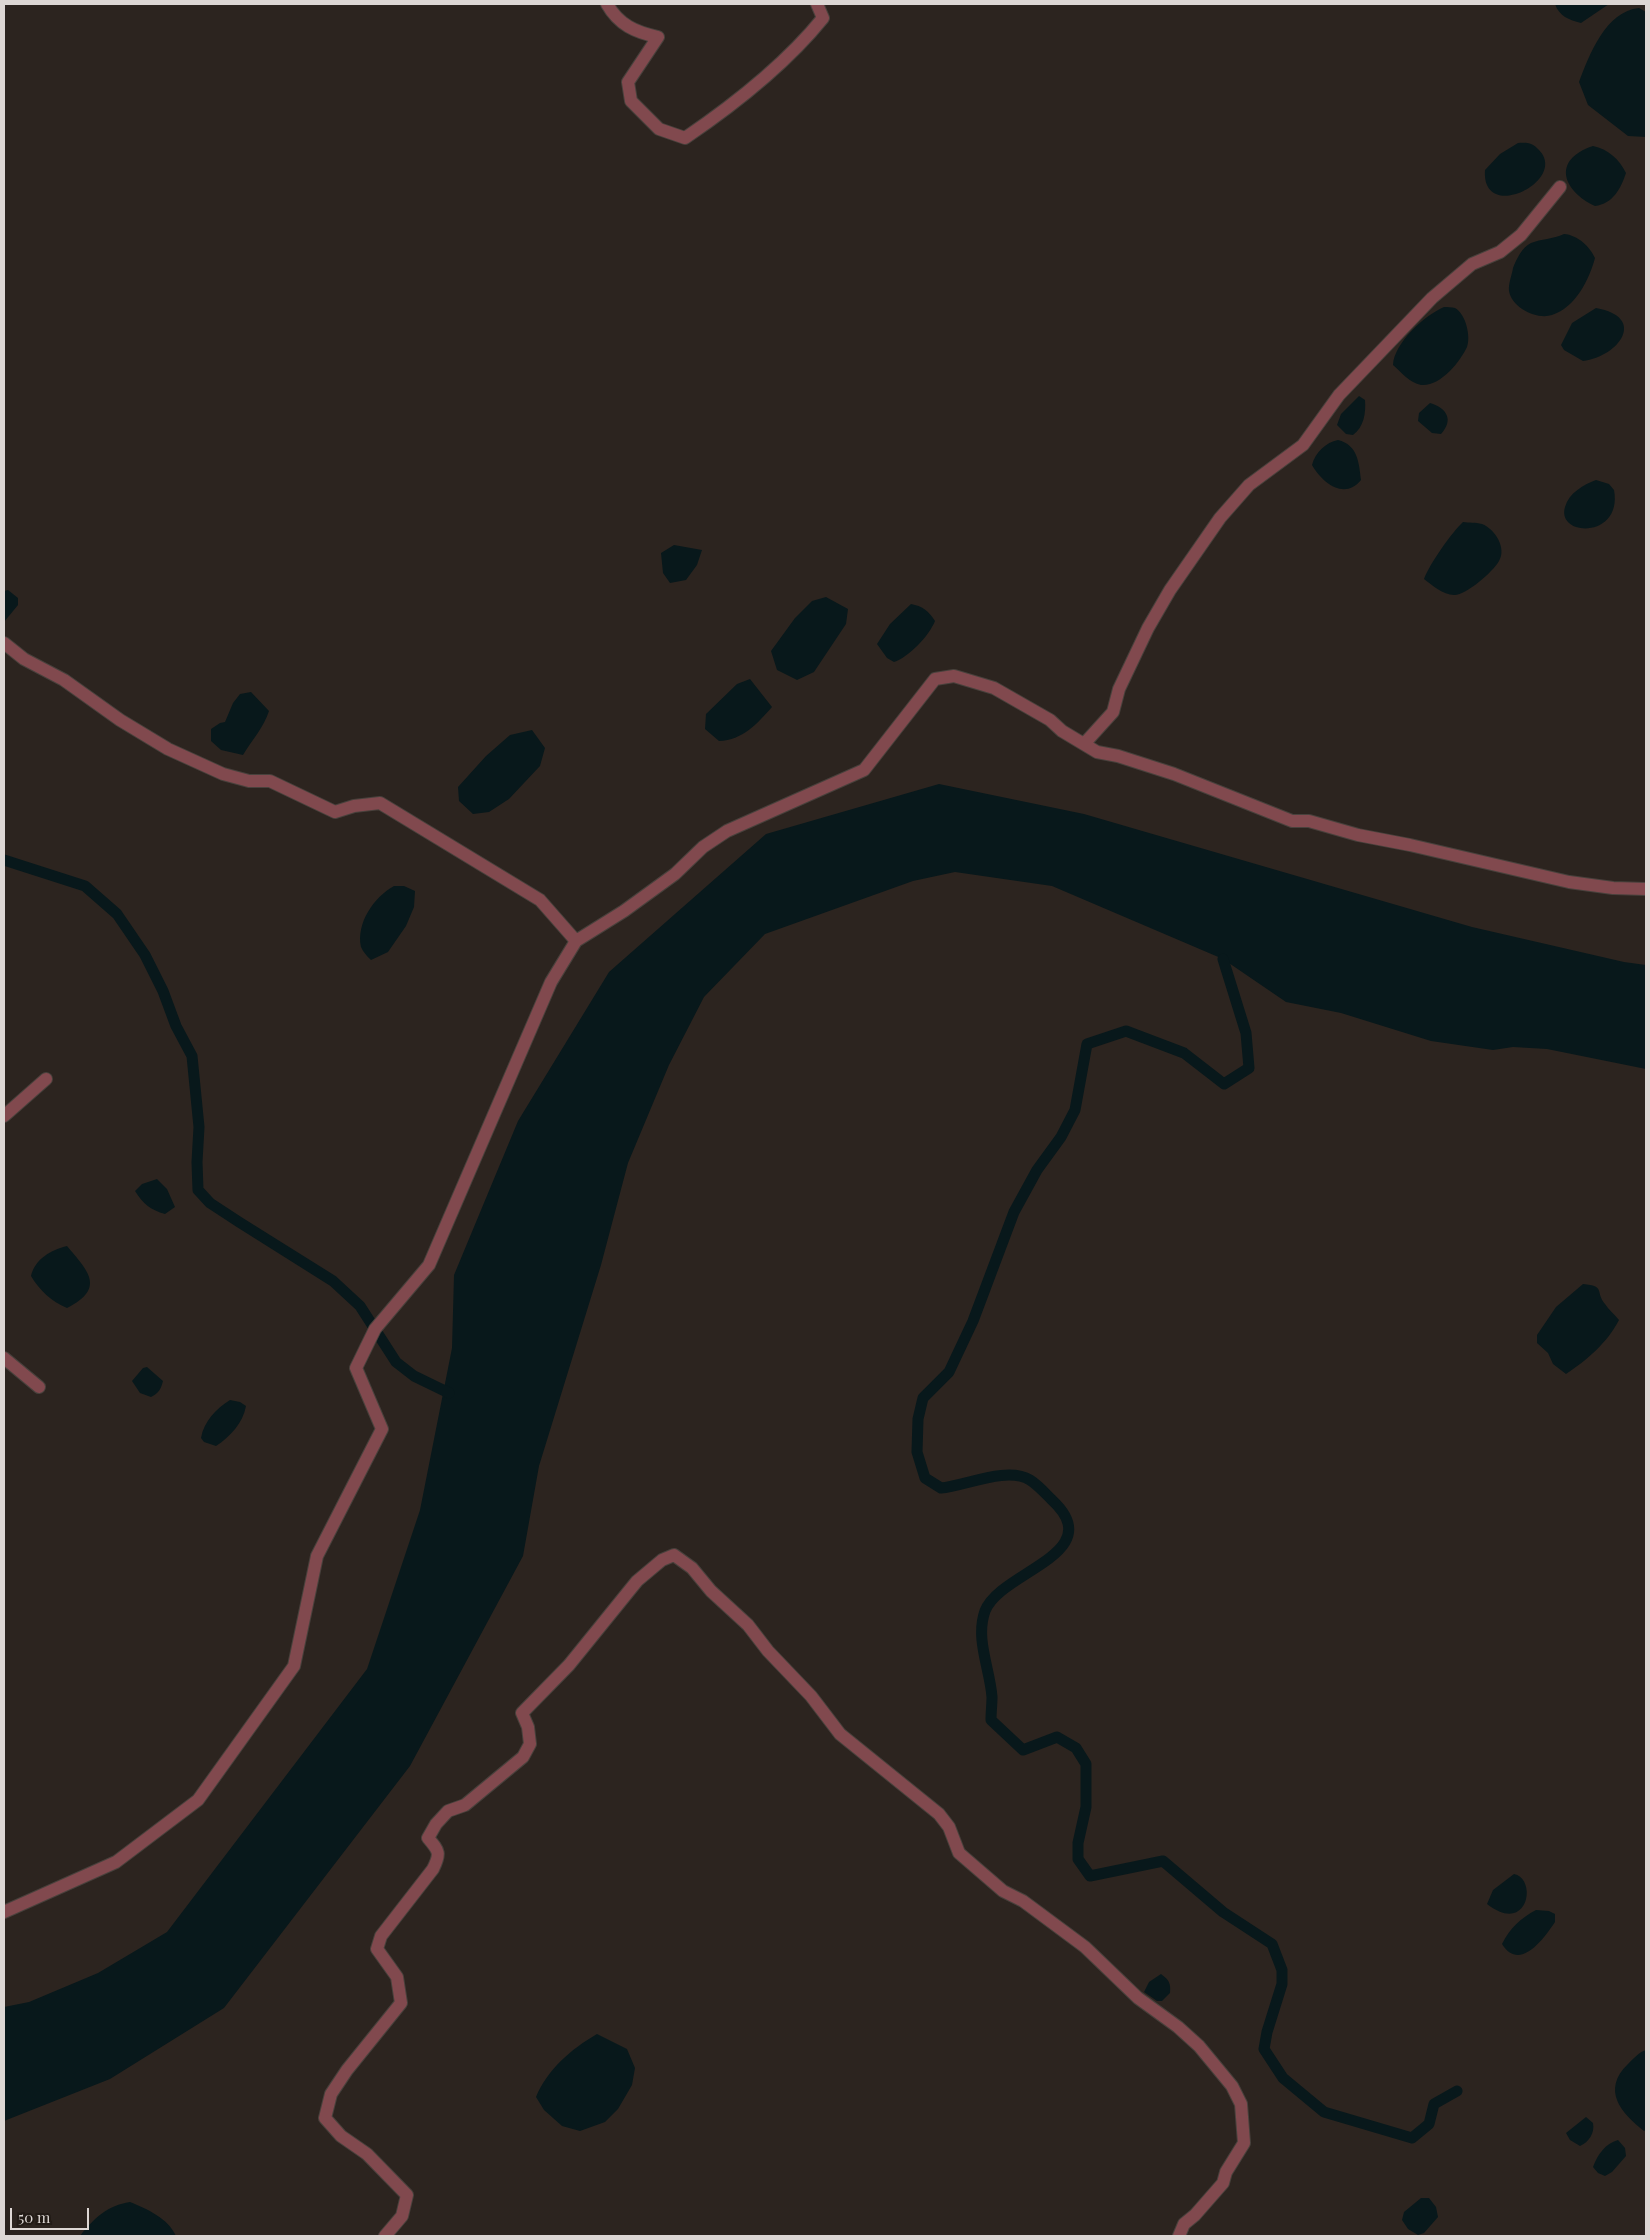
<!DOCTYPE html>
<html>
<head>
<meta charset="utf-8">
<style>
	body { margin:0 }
	#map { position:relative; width:1650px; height:2240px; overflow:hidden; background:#2c241f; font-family:"Playfair Display",serif }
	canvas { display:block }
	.frame { position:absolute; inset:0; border:5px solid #ddd7d4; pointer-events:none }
	.scale { position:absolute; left:10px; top:2208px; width:79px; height:22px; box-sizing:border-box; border:2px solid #ddd7d4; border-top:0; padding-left:6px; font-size:15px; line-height:18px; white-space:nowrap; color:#ddd7d4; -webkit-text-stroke:4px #221b16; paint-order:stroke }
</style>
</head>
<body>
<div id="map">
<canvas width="1650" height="2240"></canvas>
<div class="frame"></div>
<div class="scale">50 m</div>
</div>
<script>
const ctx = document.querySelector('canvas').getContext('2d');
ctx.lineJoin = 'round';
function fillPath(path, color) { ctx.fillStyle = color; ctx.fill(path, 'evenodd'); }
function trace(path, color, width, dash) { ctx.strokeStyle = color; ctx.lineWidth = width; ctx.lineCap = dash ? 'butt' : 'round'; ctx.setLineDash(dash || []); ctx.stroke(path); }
const water = new Path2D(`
	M1555,4H1609L1581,23C1569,20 1559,16 1555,4Z
	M1639,8L1646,12V137L1628,136L1588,105L1579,82C1589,55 1606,11 1639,8Z
	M1518,143C1527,142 1533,143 1539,150C1569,181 1481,224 1485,170L1500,154Z
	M1593,146C1608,149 1619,159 1626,173C1621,188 1613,204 1595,206C1563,191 1551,160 1593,146Z
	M1564,234C1578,235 1590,247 1595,258C1589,280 1576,307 1552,315C1537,320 1512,308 1509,291C1508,284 1512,275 1513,268C1516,260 1522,247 1531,243C1541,239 1553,239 1564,234Z
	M1444,307C1447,307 1452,307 1455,308C1466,314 1471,337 1467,347C1460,362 1440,387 1421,385C1410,383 1401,372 1393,365C1394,343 1425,315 1444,307Z
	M1596,308C1647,317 1620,356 1583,361L1564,350L1561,345L1572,323Z
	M1359,396L1365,400C1366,413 1364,427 1353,435L1346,434L1337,425L1341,414Z
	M1430,403C1447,408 1454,420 1441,434L1432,433L1418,421L1419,413Z
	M1338,440C1358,445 1359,463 1361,480C1345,500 1323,484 1312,465C1315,453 1326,442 1338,440Z
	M1596,480L1609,484L1614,490C1623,539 1556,537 1565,507C1569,493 1583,485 1596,480Z
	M1463,522C1469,523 1475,522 1482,524C1495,529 1507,548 1499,561C1493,572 1465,596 1454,595C1443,595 1432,585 1424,579C1429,565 1452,532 1463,522Z
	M674,545L702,550L697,565L686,580L670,583L663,573L661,553Z
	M8,590L18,598V605L4,622V591Z
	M826,597L848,609L846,624L814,672L797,680L777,670L771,651L795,618L812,601Z
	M911,604C922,606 929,611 935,621C929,636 909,657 894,662L887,658L877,644L890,624Z
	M750,679L772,707C757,724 743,740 719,741L705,729L706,714L737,684Z
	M251,692L269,711C264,727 252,740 243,755L221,750L211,741V729L220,723L225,722L233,703L240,694Z
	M532,730L545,748L540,766L509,799L489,812L473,814L459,801L458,787L486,756L510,735Z
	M939,784L1084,814L1472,927L1624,962L1646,965V1069L1547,1049L1513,1047L1493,1050L1431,1041L1341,1013L1286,1002L1223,959L1052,886L955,872L913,881L765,934L704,997L669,1065L628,1163L601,1265L539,1466L523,1556L410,1766L224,2008L110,2079L4,2121V2007L29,2002L98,1973L167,1932L367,1669L420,1510L452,1348L454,1275L518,1121L609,972L766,834Z
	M394,886H404L415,891L414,907L406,926L388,952L371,960C368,957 363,952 361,947C356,923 374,897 394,886Z
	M157,1179L167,1189L175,1207L165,1214C151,1210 143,1204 135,1191L142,1184Z
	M67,1246C87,1270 107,1288 67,1308C51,1301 40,1291 31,1276C35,1259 51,1250 67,1246Z
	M1583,1284C1606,1286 1595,1292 1605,1304C1609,1310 1614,1314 1619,1320C1608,1342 1586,1361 1566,1374L1553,1364L1548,1353L1537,1343V1335L1556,1307Z
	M147,1367L163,1381C161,1389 159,1393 151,1397L140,1393L132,1381L143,1368Z
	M230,1400L240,1402L246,1406C243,1423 230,1437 216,1446L204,1442L201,1438C204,1421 216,1409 230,1400Z
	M1514,1874C1538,1879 1528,1936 1487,1904L1493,1890Z
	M1536,1910L1549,1911L1555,1914V1922C1545,1937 1520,1973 1502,1944C1510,1928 1521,1918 1536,1910Z
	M1161,1974C1169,1980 1171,1983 1170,1993L1162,2001H1157L1144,1992L1149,1982Z
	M597,2034L627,2049L635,2068L632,2085L618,2109L605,2122L580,2131L562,2126L544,2110L536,2097C547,2070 571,2049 597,2034Z
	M1646,2050V2130L1644,2131C1621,2113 1601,2090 1628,2064C1633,2059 1639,2052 1646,2050Z
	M1586,2117L1593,2123C1595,2133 1589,2142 1580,2146L1570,2140L1566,2133Z
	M1618,2140L1625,2148L1626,2156L1612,2172L1605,2176L1598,2173L1593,2167C1598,2154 1605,2144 1618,2140Z
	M1421,2198H1429L1436,2207L1438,2217L1424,2233L1418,2235L1408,2229L1402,2220L1404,2212Z
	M130,2202C147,2209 168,2218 176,2236H80C93,2219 108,2205 130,2202Z`);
const canal = new Path2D(`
	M4,860L85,886L117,914L145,955L163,991L176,1026L192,1056L199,1127L197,1162L198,1190L210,1203L239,1222L333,1281L360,1306L396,1362L414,1376L449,1393
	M1223,959L1246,1033L1249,1068L1224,1084L1184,1053L1126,1031L1087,1044L1075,1110L1061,1137L1037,1170L1014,1212L973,1321L949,1372L923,1398L918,1419L917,1452L925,1478L941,1488C965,1486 1007,1466 1030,1480C1038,1485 1045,1493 1052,1500C1110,1554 1000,1571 985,1611C975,1639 990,1669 992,1697C992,1704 991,1712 991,1720L1023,1750L1057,1737L1076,1748L1086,1764V1807L1078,1843V1859L1090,1876L1163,1861L1223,1912L1272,1944L1282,1970V1984L1267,2032L1264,2049L1283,2078L1324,2112L1412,2138L1429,2124L1434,2104L1457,2091`);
const street = new Path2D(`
	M607,4C619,25 635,32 658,37L628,82L631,101L659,129L685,138C735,104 785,65 823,18L817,4
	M4,643L24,659L64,680L120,720L168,749L223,774L249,781H270L335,812L354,806L380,803L540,900L576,941
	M1084,744L1113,712L1119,689L1148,628L1170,590L1220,518L1249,485L1303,445L1339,395L1432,298L1472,264L1500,252L1521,235L1560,187
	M4,1116L46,1079
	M4,1358L39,1387
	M4,1912L116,1862L198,1800L294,1666L317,1556L382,1429L356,1368L375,1329L429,1265L551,982L576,941L624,911L675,874L703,847L727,831L864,770L935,679L954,676L994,688L1050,720L1062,731L1097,752L1118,756L1174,774L1292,821H1309L1358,835L1410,845L1569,882L1613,888L1646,889
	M385,2236L402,2216L407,2195L367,2154L341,2136L325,2118L331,2094L347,2070L401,2003L397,1977L377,1949L381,1936L433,1869C441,1853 439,1851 428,1838L436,1824L448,1811L465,1805L523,1757L530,1744L528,1727L522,1713L569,1665L637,1581L662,1560L674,1555L692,1568L711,1591L748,1625L768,1651L811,1696L840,1734L939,1814L949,1827L959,1853L1003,1891L1023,1901L1085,1947L1138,1998L1178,2027L1199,2046L1232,2086L1241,2104L1244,2143L1226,2172L1223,2183L1195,2215L1184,2224L1179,2236`);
fillPath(water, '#08181b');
trace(canal, '#08181b', 11);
trace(street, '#48413c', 14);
trace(street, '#81494e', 12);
</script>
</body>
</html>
